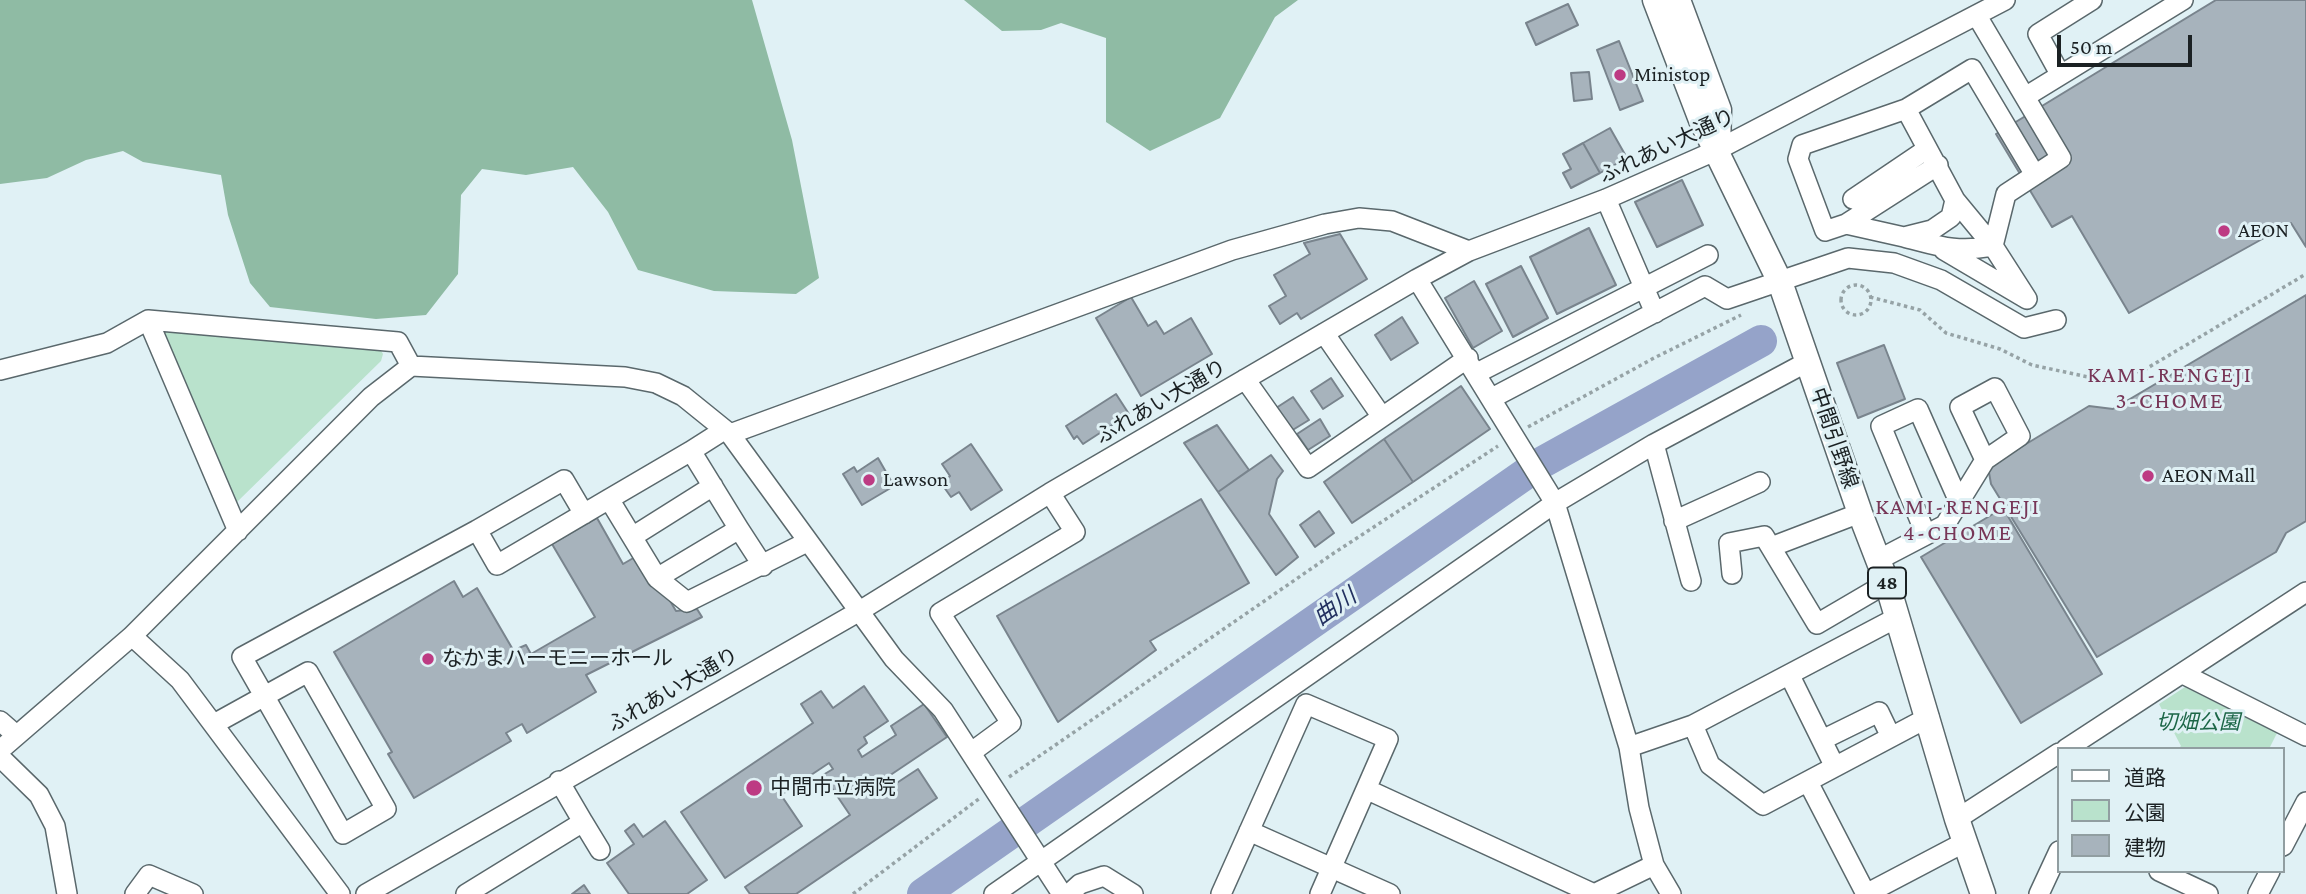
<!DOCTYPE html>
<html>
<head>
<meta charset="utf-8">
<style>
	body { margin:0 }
	#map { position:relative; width:2306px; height:894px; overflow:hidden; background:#e0f1f5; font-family:"Crimson Pro","Noto Sans JP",serif }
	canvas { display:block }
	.legend { position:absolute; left:2057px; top:747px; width:228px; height:126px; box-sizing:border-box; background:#e0f1f5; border:2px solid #919ea1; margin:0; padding:9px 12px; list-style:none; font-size:21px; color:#1b2123 }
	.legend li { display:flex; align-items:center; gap:14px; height:35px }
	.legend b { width:35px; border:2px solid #919ea1 }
	.scale { position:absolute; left:2057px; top:35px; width:135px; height:32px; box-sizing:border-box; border:4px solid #1b2123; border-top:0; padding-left:9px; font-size:21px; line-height:24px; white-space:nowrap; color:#1b2123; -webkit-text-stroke:5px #e0f1f5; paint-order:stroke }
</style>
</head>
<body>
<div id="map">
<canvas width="2306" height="894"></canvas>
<ul class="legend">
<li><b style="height:9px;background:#fff"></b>道路</li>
<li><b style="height:19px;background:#b9e2cc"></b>公園</li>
<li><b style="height:19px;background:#a7b3bc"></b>建物</li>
</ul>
<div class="scale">50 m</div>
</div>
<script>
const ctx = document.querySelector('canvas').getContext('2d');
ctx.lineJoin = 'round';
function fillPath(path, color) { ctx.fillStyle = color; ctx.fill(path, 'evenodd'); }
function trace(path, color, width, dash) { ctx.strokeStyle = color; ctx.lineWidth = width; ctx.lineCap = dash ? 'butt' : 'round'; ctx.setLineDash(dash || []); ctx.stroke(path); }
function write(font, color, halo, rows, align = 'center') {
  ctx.font = font + ' "Crimson Pro","Noto Sans JP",serif'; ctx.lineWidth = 6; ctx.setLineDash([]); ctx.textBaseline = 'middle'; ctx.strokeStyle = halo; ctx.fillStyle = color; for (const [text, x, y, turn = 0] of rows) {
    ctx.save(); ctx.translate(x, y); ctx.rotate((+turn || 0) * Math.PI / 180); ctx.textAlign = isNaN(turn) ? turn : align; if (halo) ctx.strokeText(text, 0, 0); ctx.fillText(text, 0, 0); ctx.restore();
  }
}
const green = new Path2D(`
	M163,330L379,347L383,354L381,361L237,502Z
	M2185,687L2277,733L2269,749H2178L2181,746L2159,704Z`);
const forest = new Path2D(`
	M0,0H752L792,140L819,278L796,294L714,291L638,270L608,212L573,167L526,175L482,169L461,195L458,274L426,315L376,319L270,307L250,283L228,215L221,175L143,162L123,151L86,160L47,178L0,184Z
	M964,0H1298L1275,17L1220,118L1150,151L1106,122V38L1061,23L1041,30L1002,31Z`);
const river = new Path2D(`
	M923,894L1541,463L1761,341`);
const building = new Path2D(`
	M2216,0H2306V247L2291,223L2129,313L2072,216L2052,227L1996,134Z
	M1568,4L1578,25L1536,45L1526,23Z
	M1619,41L1643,101L1620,110L1597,50Z
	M1589,72L1592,99L1574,101L1571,73Z
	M1610,128L1627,158L1600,173L1583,143Z
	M1583,143L1600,173L1571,188L1563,173L1571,169L1563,154Z
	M1682,180L1703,225L1657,247L1635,202Z
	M1589,228L1616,285L1557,314L1530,257Z
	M1340,234L1367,279L1301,319L1297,313L1280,324L1269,306L1286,296L1274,275L1310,254L1304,243Z
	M1521,266L1548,318L1513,337L1486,284Z
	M1474,281L1502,331L1473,348L1445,298Z
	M2306,295V521L2286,533L2276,552L2097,657L1991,484L1988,467L2089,406L2113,409Z
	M1131,297L1148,326L1156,321L1164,334L1191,318L1212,354L1141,396L1096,318Z
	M1402,317L1418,343L1391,360L1375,335Z
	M1884,345L1905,399L1858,418L1837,363Z
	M1331,378L1343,396L1323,409L1311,391Z
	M1461,386L1490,429L1413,482L1384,439Z
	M1116,394L1129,414L1083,444L1077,436L1074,439L1066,426Z
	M1293,397L1309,420L1291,431L1276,408Z
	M1320,419L1330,436L1308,450L1297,434Z
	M1217,425L1249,470L1218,492L1184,443Z
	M1384,439L1413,482L1352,523L1324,482Z
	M971,444L1002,490L971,510L959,492L951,497L941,483L950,476L942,464Z
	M1271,455L1283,471L1277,479L1269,514L1298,557L1276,575L1218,492Z
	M878,458L894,486L862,505L843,474L854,467L857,472Z
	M1201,499L1249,583L1150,641L1156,650L1058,722L997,616Z
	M2003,508L2102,674L2021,723L1921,557Z
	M1319,511L1334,533L1315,547L1300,525Z
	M597,518L623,564L642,553L676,611L697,609L702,617L586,675L596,692L527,733L522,724L506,733L511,741L414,798L388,754L392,752L334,652L454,581L463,597L477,588L519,660L525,657L519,648L526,645L531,654L595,617L552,544Z
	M864,686L888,721L864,737L867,743L858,750L862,757L896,735L891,726L924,704L947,737L877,784L883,792L918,769L937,798L796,894H750L745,887L850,815L823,775L833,769L829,763L781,795L802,826L725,878L681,812L813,723L801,704L821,691L833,708Z
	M665,821L707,880L687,894H629L607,863L634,844L625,831L634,824L643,837Z
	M584,885L590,894H572Z`);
const path = new Path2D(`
	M1841 300a15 15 0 1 1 30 0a15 15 0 1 1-30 0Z
	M1870,297L1920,310L1946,333L2000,349L2032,365L2107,381L2134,376L2306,274
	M1528,427L1654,358L1741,315
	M1009,777L1334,553L1498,446
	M853,894L980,798`);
const minor = new Path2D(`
	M2060,74L2038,34L2092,0
	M2025,97L2183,0
	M1906,109L1955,200L1993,246L2027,299L1944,250
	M1606,199L1655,313
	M1853,199L1927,149
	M1955,200L1951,217L1932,230L1904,237L1846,224L1825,231L1798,159L1802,145L1906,109L1972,69L2035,175
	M1846,224L1938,165
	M1904,237C1939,246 1956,253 1993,246L2006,194L2061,158L1977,16
	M1417,279L1555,503L1629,747L1639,808L1654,865L1671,894
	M148,320L238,531
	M1324,333L1382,417
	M0,370L107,343L148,320L398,342L411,366
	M1477,373L1708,255
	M1245,379L1308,468L1468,358
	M1492,398L1705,286L1727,299L1848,258L1894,263L1941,280L2024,328L2056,320
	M724,430L691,451L739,529
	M730,434L1232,250L1325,224L1359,218L1392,221L1469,251
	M1654,444L1691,581
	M584,514L564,480L477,530L497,565L609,499
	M1674,521L1760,482
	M1926,535L1881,426L1918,409L1960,504
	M632,537L713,486
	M1771,547L1860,513
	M1878,560L1945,525L1985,460L1960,407L1995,388L2020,436L1985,460
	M763,566L739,529L657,578L687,602L807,542
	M1732,574L1729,543L1764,536L1817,624L1887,583
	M657,578L609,499L691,451
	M132,636L180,680L340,894
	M2183,674L2306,736
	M1790,676L1835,767
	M0,721L16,735
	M214,724L308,672L386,809L343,834L242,657L477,530
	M1693,725L1710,765L1763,805L1929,717
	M1822,740L1879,712L1891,737
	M1629,747L1693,725L1898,617
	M2066,749L2306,592
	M0,750L132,636L371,397L411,366L625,377L656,383L683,396L730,434L894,659L943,710L1062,894
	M973,751L1011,723L940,613L1075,532L1050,493
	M0,757L39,795L55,826L67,894
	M1808,782L1866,894L1965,842
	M1368,790L1594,894
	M1957,819L2059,753
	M583,822L600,850
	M1249,831L1390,894
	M2283,846L2306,802
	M2159,871L2208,894
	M135,894L149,875L193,894
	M366,894L858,612L1050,493L1417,279L1469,251L1606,199L1717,150L2005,0
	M466,894L583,822L559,781
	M994,894L1555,503L1654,444L1809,361
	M1069,894L1080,884L1104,876L1133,894
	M1221,894L1306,704L1388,739L1320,894
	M1594,894L1654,865
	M2039,894L2059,851
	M2258,894L2270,871`);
const major = new Path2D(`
	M1655,0L1701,120L1780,282L1860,513L1887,583L1957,819L1983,894
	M1678,0L1719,110L1718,149`);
const markers = [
	[1620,75,7,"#bd3b83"],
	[2224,231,7,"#bd3b83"],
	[2148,476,7,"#bd3b83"],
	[869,480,7,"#bd3b83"],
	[428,659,7,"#bd3b83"],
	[754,788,9,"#bd3b83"]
];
const shields = [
	[1887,583,38]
];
const shieldNames = [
	["48",1887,583]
];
const poiNames = [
	["Ministop",1634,75],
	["AEON",2238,231],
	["AEON Mall",2162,476],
	["Lawson",883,480],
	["なかまハーモニーホール",442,659],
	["中間市立病院",770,788]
];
const streetNames = [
	["ふれあい大通り",1667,146,-25],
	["ふれあい大通り",1161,402,-30],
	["中間引野線",1834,438,71],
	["ふれあい大通り",673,690,-30]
];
const parkNames = [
	["切畑公園",2198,723]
];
const neighbourhoodNames = [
	["KAMI-RENGEJI",2170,375],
	["3-CHOME",2170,401],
	["KAMI-RENGEJI",1958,507],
	["4-CHOME",1958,533]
];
const waterNames = [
	["曲川",1335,607,-35]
];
fillPath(green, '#b9e2cc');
fillPath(forest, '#8fbba4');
trace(river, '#95a3c9', 32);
fillPath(building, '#a7b3bc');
trace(building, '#79848d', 2);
trace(minor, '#5a686c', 22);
trace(major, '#5a686c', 27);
trace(path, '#96a3a6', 3.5, [3.5, 3.5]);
trace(minor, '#fff', 19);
trace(major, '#fff', 24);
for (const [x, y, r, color] of markers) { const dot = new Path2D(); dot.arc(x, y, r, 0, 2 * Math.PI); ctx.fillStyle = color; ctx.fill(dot); trace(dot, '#e0f1f5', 2.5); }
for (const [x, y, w] of shields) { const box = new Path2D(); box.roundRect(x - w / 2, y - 15.5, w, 31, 5); ctx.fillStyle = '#e0f1f5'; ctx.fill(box); trace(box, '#1b2123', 2); }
write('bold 19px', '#1b2123', null, shieldNames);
write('21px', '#1b2123', '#e0f1f5', poiNames, 'left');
write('21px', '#1b2123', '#e0f1f5', streetNames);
write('italic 21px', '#1c6647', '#e0f1f5', parkNames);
ctx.letterSpacing = '2px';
write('23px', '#773657', '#e0f1f5', neighbourhoodNames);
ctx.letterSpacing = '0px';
write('italic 23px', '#223060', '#e0f1f5', waterNames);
</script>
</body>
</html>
